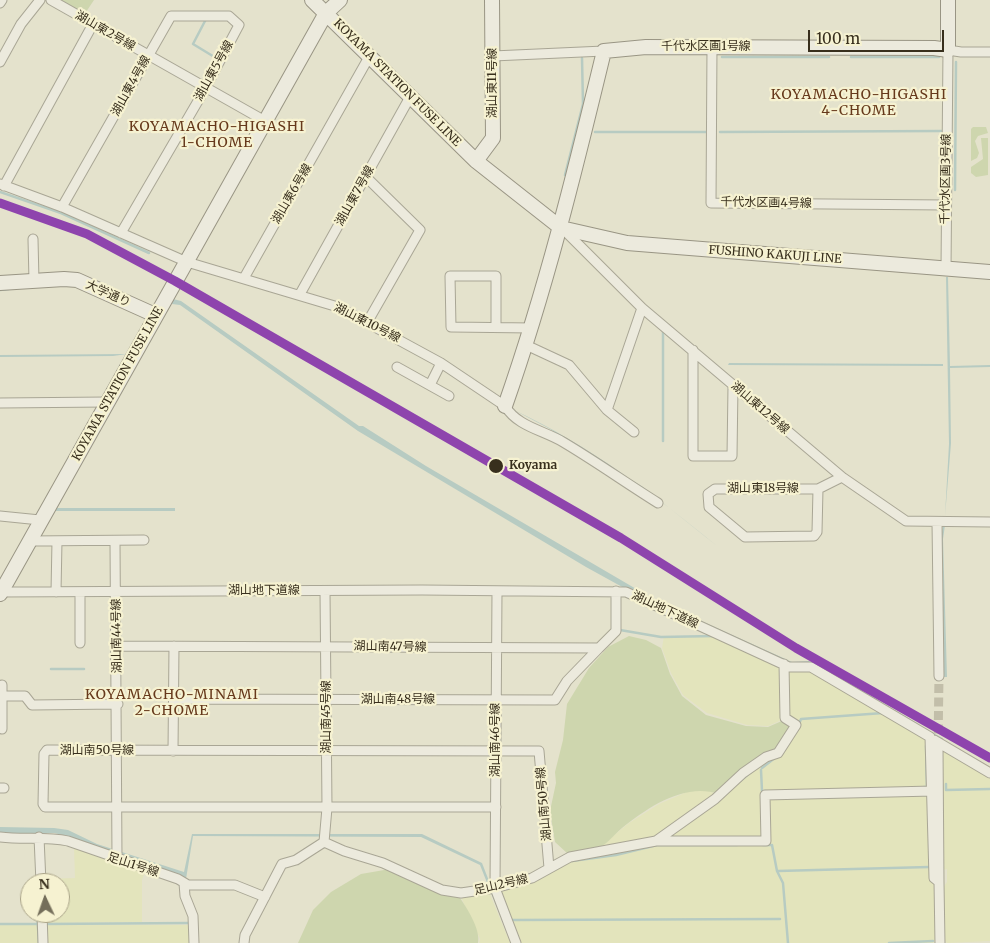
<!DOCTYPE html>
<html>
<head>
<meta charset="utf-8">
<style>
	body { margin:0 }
	#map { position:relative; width:990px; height:943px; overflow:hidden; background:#e4e2cc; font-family:Merriweather,serif }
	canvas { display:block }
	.north { position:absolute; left:20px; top:873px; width:50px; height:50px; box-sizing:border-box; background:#f6f2d1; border:1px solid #aaa489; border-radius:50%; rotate:357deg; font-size:14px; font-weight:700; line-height:20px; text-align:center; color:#382f1d }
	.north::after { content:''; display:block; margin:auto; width:18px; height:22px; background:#746e5a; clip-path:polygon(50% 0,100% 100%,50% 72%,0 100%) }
	.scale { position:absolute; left:808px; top:30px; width:136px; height:22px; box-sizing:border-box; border:2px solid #382f1d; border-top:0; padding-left:6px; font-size:15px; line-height:18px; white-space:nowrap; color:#382f1d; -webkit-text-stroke:4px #f6f2d1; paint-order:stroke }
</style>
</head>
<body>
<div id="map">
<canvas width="990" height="943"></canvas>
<div class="north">N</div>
<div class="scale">100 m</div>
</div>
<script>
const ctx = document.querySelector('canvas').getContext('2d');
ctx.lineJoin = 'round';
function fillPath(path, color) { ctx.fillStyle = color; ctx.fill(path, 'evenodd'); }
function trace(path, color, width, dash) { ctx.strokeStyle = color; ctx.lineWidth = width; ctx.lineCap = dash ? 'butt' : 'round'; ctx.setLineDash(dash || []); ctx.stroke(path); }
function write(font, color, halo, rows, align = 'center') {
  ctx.font = font + ' Merriweather,"Noto Sans JP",serif'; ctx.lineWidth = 4.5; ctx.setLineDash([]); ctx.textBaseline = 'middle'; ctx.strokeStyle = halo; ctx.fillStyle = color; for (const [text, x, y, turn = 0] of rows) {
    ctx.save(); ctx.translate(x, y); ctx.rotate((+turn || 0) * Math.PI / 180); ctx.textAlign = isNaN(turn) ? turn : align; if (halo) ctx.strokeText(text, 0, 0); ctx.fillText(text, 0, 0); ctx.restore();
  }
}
const farmland = new Path2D(`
	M664,636H717L783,665L784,719L768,726L747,725L707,713L683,695L671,673L662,648Z
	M786,669L810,670L925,738L927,744V789L761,793L765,835L761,838L664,839L718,798L788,718Z
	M943,748L990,776V941L947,943L943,939L942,889L947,882V869L944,870Z
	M689,791H709L718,795L660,836L596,850L629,823L659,804Z
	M930,795L931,881L937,886V939L933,943H519L500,892L502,889L534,882L558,866L572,860L617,853L656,844H770L767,800L770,798Z
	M74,847L145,872L142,880V922L44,923V913H60V883H43V879L75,878Z
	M489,892L510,943H479L480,939L461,897Z
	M0,925H38L40,943H0Z
	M44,925H192V943H45Z`);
const green = new Path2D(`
	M58,0H94L84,15Z
	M973,127H986L988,133L978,136L975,141L979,153L977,158L971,161V129Z
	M981,138H988V175L976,177L971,173V167L983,159Z
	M629,636L646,640L661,648L670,674L682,696L706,715L746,726L768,727L784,720L793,723L785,743L719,794C685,782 648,807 622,828C614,835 605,846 595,850C588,854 576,853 568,854L555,842L550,811L556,783L555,772L563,740L567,704L589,668L608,647Z
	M390,869L460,898C467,908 481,930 478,943H298L313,910L331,892L361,874Z`);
const water = new Path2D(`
	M946,277H948L950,366L990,365V367L950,368L951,443L945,516L949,444Z
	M173,299L181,301L359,426H363L426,466L655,600L792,662L809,661L814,664L792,665L635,594L586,567L358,431L180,305L172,304Z
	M127,354L113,356L0,357V355Z
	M729,363L943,364V366L728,365Z
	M514,410C588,445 654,494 717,546L643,487L550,429Z
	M55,508H175V511H53Z
	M943,525H945L943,539L947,677H943L941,539Z
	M0,827L54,828L68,830L97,844L184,872L192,834H422L482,863L513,943H511L480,865L421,837L193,836L186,879L93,848L67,836L54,833L0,834Z`);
const stream = new Path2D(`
	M205,21L193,44L216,58
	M722,57H829
	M851,57H939
	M595,132H707
	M720,132L942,131
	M565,175L583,104L582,58
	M955,190L956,62
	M0,192L61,213L149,253
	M0,290L9,289
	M663,330V441
	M620,630L661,637L714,636
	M51,669H84
	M830,673L918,725
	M799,724L801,719L883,713
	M931,733L942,739
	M762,768L776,757
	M761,770L762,791H766
	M740,781L751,772
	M946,784V790L990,789
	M924,787H927L926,746
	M763,845H772L777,871L783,883L788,943
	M572,861L616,855L657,845H737
	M778,871L929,867
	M37,913L39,943
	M512,920L780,919
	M0,924H37
	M44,924L191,923
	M889,943L933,941`);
const streetTunnel = new Path2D(`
	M938,747L939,676`);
const street = new Path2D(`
	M51,0L265,121
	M0,3L2,0
	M712,47L711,203L946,205
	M493,56L604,51
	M0,62L21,24L40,0
	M366,177L420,230L368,321
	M0,184L62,207L187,262L338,307L441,363L505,406C518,427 543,430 563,442C595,461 626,483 658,503
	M4,186L93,24
	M62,207L171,16H229L239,25L205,89L121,233
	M563,229L642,308L842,477L906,521L990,522
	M33,239L34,281
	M946,269L948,50L961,52H990
	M244,278L369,57
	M300,294L410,97
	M496,327V276H450L451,327L532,328
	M526,345L569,365L607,410L642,308
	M693,350V456H732L733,386
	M397,367L449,396
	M430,385L441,363
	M0,403L107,402
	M607,410L634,432
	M818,489L817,532L814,536L745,537L709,507L708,494L715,489H818L842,477
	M0,516L40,520
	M937,522L939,676
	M29,541L144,540
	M115,541L117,859
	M497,591L495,888L516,943
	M0,592L422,590L626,592L789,667H811L930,737L934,878L939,882L938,747
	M56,592L57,541
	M80,592V643
	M117,646L599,648L616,631V591
	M0,698L2,696H25L32,705L118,704
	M173,699L555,700L567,681L599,648
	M2,729V685
	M934,740L990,773
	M173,751L174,646
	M0,788H4
	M496,807H45L43,804L44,754L47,750L539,751L549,868
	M0,837C23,840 45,836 68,841L178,879L188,885H235L265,897
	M39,837L41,883
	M657,841H766L765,795L933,791
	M324,842L327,808L325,591
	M939,882L940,943
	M184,883L185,896L193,916L194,943
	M42,913L43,943
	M244,943L245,935L282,864L296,860L324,842L344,851L383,863L442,890L461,893L495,888L532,878L570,857L656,841L715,799L743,773L766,757L778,753L796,725L785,718L784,664`);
const secondary = new Path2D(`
	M312,0L476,161L561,228L627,243L990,272
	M476,161L493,138L492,0
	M0,283L64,279L77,280L155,315
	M505,406C546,289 575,171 604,51L646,47L934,48L948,50V0
	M0,594L326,13L340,0`);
const rail1 = new Path2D(`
	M0,203L87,234L175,281L621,538L796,648L990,758`);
const markers = [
	[496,466,8,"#382f1d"]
];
const streetNames = [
	["湖山東2号線",105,31,30],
	["千代水区画1号線",706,47],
	["湖山東5号線",214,71,-61],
	["KOYAMA STATION FUSE LINE",397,83,45],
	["湖山東11号線",493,83,-90],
	["湖山東4号線",131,86,-61],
	["千代水区画3号線",946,179,-89],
	["湖山東6号線",292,194,-60],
	["湖山東7号線",355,196,-61],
	["千代水区画4号線",766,203,1],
	["FUSHINO KAKUJI LINE",775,255,4],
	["大学通り",108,294,24],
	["湖山東10号線",367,323,27],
	["KOYAMA STATION FUSE LINE",118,384,-61],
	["湖山東12号線",760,408,41],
	["湖山東18号線",763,489],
	["湖山地下道線",264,591],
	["湖山地下道線",665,610,25],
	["湖山南44号線",117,636,-91],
	["湖山南47号線",390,647,1],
	["湖山南48号線",398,700],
	["湖山南45号線",327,717,-90],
	["湖山南46号線",496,740,-90],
	["湖山南50号線",97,751],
	["湖山南50号線",544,804,-95],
	["足山1号線",133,865,18],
	["足山2号線",501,885,-13]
];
const stopNames = [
	["Koyama",509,466]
];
const neighbourhoodNames = [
	["KOYAMACHO-HIGASHI",859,95],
	["4-CHOME",859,111],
	["KOYAMACHO-HIGASHI",217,127],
	["1-CHOME",217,143],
	["KOYAMACHO-MINAMI",172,695],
	["2-CHOME",172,711]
];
fillPath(farmland, '#e3e4bc');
fillPath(green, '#ced6ae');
fillPath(water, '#b7cbc2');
trace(stream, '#b7cbc2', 2.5);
trace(streetTunnel, '#c2bea9', 9, [9, 4.5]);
trace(street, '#a9a695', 11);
trace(secondary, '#999584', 16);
trace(street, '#eceadd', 9);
trace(secondary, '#eceadd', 14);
trace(rail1, '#8e44ad', 9);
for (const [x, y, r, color] of markers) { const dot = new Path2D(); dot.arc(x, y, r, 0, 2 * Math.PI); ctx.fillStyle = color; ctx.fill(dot); trace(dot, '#f6f2d1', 2); }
write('12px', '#382f1d', '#f6f2d1', streetNames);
write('bold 12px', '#382f1d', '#f6f2d1', stopNames, 'left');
ctx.letterSpacing = '1px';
write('14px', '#66391b', '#f6f2d1', neighbourhoodNames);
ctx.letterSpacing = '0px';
</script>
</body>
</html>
